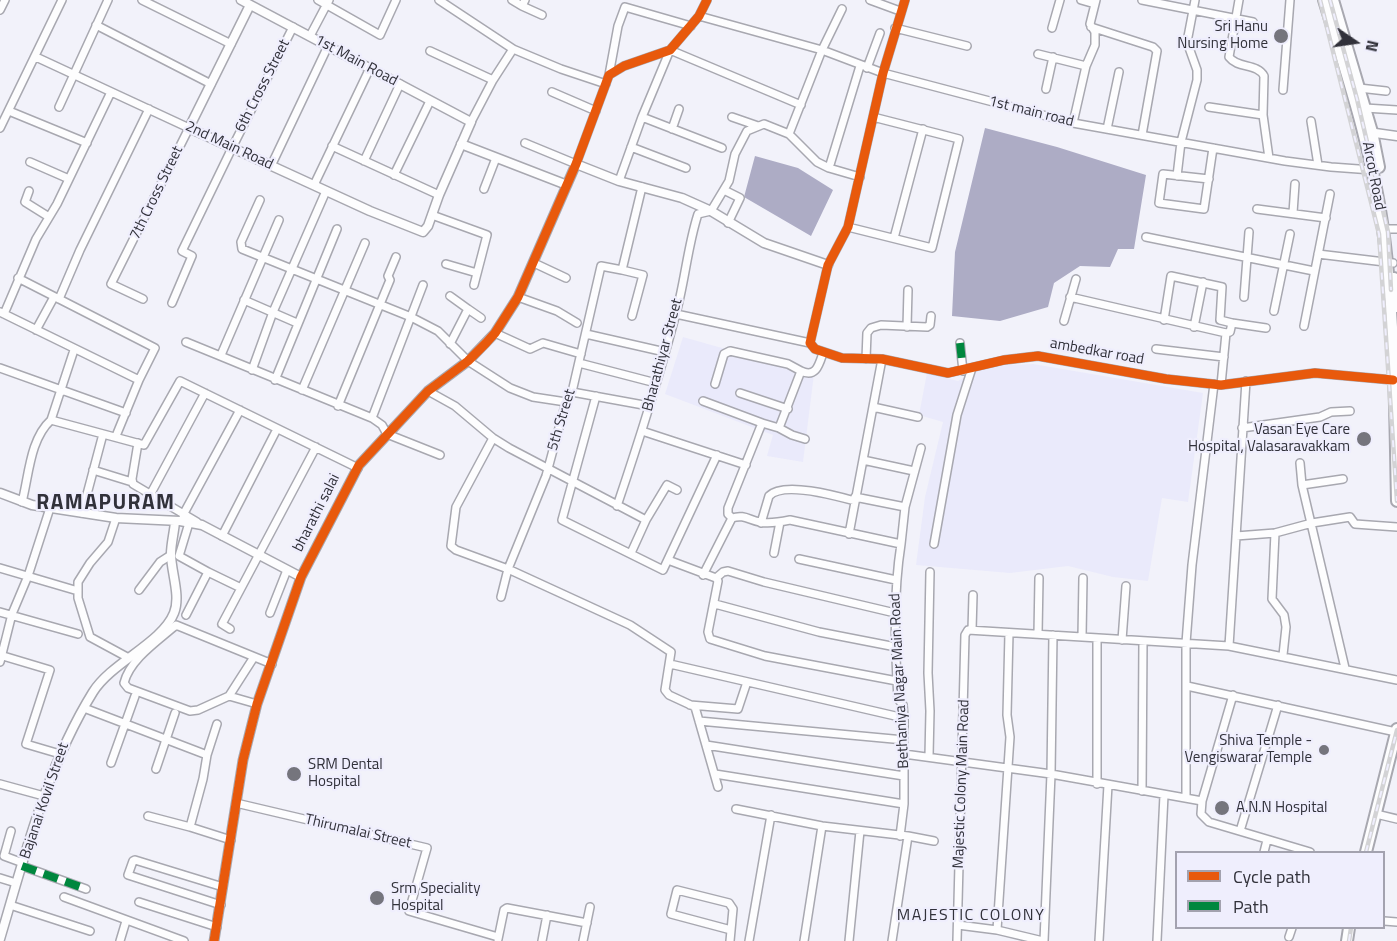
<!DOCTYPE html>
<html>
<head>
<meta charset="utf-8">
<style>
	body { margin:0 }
	#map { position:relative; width:1397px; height:941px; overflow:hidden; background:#f2f2fa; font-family:"Titillium Web",sans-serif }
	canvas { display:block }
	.legend { position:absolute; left:1175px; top:851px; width:210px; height:78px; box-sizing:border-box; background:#efeefd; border:2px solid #a3a2af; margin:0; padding:8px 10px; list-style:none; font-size:18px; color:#31313a }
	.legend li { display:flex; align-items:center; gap:12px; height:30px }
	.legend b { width:30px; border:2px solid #a3a2af }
	.north { position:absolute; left:1325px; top:12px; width:60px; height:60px; -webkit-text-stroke:4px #efeefd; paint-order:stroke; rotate:103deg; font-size:16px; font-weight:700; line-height:24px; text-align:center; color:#31313a }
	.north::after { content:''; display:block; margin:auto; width:21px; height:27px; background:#31313a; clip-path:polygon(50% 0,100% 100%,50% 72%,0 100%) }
</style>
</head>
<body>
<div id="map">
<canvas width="1397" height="941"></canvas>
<ul class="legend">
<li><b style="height:8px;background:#e8590c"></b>Cycle path</li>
<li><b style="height:8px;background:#00873e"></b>Path</li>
</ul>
<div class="north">N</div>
</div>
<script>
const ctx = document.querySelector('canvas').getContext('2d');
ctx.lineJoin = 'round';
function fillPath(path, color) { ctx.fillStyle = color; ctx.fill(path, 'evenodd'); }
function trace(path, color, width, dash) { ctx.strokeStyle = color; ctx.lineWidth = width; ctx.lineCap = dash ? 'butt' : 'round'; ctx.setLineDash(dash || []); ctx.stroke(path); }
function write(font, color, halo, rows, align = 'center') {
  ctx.font = font + ' "Titillium Web",sans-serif'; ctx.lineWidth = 4.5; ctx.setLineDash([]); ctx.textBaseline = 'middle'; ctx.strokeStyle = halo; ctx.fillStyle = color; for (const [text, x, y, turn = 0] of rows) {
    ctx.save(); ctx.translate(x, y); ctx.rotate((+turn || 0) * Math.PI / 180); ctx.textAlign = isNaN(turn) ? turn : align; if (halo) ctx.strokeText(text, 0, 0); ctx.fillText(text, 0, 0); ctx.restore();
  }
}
const built = new Path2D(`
	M683,337L814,374L803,462L767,456L773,435L665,394Z
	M1033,364L1203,393L1188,502L1162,498L1148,581L1113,577L1068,566L1010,573L916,565L925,497L943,422L919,415L927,373L958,381L985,366Z`);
const water = new Path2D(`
	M985,128L1057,147L1146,175L1134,249H1118L1110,267L1080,266L1054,283L1048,307L1000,321L952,316L955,252Z
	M755,156L798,168L833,190L811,236L744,197Z`);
const minor = new Path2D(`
	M142,0L231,44
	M318,0L380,35L396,0
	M439,0L513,49L493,80
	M512,0L522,6L525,0
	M870,0L900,11
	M905,0L883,73L848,227L828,265L810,343L815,349L842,358L882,359L948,373L1004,360L1038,356L1166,379L1221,385L1315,373L1393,380
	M1081,0L1095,4
	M1142,0L1253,22
	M1239,0L1229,57C1238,69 1257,63 1264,76L1263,115L1269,158
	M522,6L542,15
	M842,9L822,50L789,134L817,162L829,168L860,177
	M0,10L5,0
	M699,16L822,50L883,73L1073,123L1285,161L1331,167L1372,170
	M96,25L211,84
	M1091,27L1153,47L1157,51L1142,135
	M895,28L967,46
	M1052,28L1060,0
	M310,36L329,0
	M513,49L561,69L606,84
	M430,51L493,80L471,122
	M1038,54L1086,66
	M36,57L189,128L111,284L143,299
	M867,68L880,33
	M609,75L618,26L625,7L691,26
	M1359,88L1386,91
	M1046,89L1053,57
	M1283,90L1290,0
	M552,92L596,111
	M59,107L108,0
	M1209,107L1263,115
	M1365,108L1397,110
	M9,111L87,143
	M642,117L670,50L801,105
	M732,117L758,126
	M1311,121L1318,165
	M1073,123L1086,66L1095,45V32L1090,24L1096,0
	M0,128L62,0
	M672,129L679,109
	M1107,129L1119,72
	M525,143L576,164L609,75L624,66L670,50L699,16L707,0
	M332,146L439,195
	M631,147L686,168
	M364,161L400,84
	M30,162L69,179
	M271,166L328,46
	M829,168L860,66
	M394,175L430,101
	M1177,176L1181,142L1197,80V70L1187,42L1195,0
	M1209,179L1163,174L1159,203L1204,209L1213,148
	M619,181L642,117L722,148
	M314,185L370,68
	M484,189L496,158
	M724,190L740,198L728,223
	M29,191L25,202L49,217
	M260,200L241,242L242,249L411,317L438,331L468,361L510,388L533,397L566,402
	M1257,209L1326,218
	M1293,213L1295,184
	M432,215L487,235L474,285
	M848,227L932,248L959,139L873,117
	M1389,229H1397
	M1146,237L1314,271
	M894,238L923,129
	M1318,254L1393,263
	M534,263L566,278
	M446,264L477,273
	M622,270L601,266L572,392L566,402L546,476L508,569L630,625L671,652L665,690L669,695L695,707L718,787
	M18,278L155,348L139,380L116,436
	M450,296L468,309
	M518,297L557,311L577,323
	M1070,297L1226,333
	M1244,297L1249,232
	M59,299L80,250L149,109
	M244,300L297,323
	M172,303L192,256L182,251L232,148L293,27
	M1274,311L1290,234
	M0,312L139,380
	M4,314L36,239L57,204L111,92
	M676,314L810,343
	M632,316L643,275L622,270L642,187
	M1164,320L1171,276L1222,287L1220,320L1232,323L1230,332L1226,333L1221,385
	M1064,321L1076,279
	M1232,323L1266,328
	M1304,326L1330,194
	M907,327L908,290
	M1194,327L1203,282
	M36,330L54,297
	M495,333L530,349L543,343L581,354
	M586,334L665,352
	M186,342L372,418L382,425L387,434L440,455
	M960,343L963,371
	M450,344L468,309L481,318
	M1156,349L1224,357
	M221,355L279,220
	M866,359L867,333L871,328L881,325L927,327L930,325L931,316
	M579,363L656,383
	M0,368L126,413
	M252,370L273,312L326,191
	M275,380L337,229
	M715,384L724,354L730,351L788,364L801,371
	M302,390L365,243
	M428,391L455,406L493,438L509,448L646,520
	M572,392L649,406
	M740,393L788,409
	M596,396L562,520L663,570L717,455
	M703,401L762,423
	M338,406L390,280L388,276L396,257
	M873,407L918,417
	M372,418L423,285
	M51,420L144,445L180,381L358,468
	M779,428L792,435L805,439
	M1242,428L1320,417L1331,412L1350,411
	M642,431L746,465
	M493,438L456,507L451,546L456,550L508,569L501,597
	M138,443L132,479L133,484L197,522
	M863,460L914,471
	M1300,463L1302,485L1345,668
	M93,470L132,482
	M1302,485L1343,479
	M150,495L205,393
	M855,497L905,507
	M22,502C29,475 30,439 51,420L74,350
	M617,506C638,444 658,381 675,317C685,283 687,248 698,214L711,211L729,181L735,154L747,131L764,124L789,134
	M82,513L103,434
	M183,515L240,410
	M116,518L108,542L90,563L78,582V598L90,637L127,657
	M732,518L728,514V508L762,423L779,428L801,371C816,378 819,365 823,353
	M761,523L769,496C783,481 837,496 855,501
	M1275,533L1272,599L1284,615L1286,627L1283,655
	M849,534L882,359
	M222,536L277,429
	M1236,536L1275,533L1312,523L1350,517L1355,524L1397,527
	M901,544L905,507L921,448
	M934,544L957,415L972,368
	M631,553L646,520L667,485L677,490
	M774,553L780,522
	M799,559L896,580
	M668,560L716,578L718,581L708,632L710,639L765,656L897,681
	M0,568L78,591
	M208,572L241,588
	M703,575L732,518C744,514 749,520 760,522C769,524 780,522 790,520L901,544C893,595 895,646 898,699L903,705L904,718V804L900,836
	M716,578L723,572L728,571L764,582L895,613
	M139,590L160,562L171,555
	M715,604L819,632L896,647
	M0,612L78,634
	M270,613L287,570
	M186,615L208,572L179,556L189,523
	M230,629L222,624L316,447
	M972,630L973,595
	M1038,634L1039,578
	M1082,637L1083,578
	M1122,640L1126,586
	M1229,646L1246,381
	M0,655L50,670L26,744L60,754
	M254,657L229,696L198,710L190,711L128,688L124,683C130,659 158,641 176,625L272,664
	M0,662L12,614L28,576L50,508
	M670,664L904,718
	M1187,686L1396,732
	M1233,695L1202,801L1201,814L1209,822L1310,852
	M229,696L257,704
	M690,705L738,709L747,682
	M84,708L207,755L203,779L190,827L231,840
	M699,721L904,740
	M706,745L904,776
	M904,754L1051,774L1202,801
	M207,755L217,724
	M929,756L930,711L928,673L930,572
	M111,763L135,696
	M156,769L175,713
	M715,774L904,804
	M0,784L44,796
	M1097,784V638
	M1142,791L1143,641
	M1186,798V643L1192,565L1214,384
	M236,803L427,848L409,911L498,937
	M736,809L822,826L908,836L892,941
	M1376,814L1397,819
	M148,816L190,827
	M11,831L4,856L23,863
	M1240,831L1278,705
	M908,836L934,841
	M1264,852L1267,840
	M22,866L86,889
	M0,878L16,883
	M64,897L184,941
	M139,902L217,927
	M10,905L90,931
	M221,905L128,875L133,861L135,860L223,887
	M1384,921L1397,922
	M958,925L997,930L1043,941
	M997,930L1010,737L1007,715L1009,633
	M1289,937L1292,928
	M498,939L504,910L507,908L587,923
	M120,941L126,921
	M542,941L547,915
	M583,941L590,907
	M730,941L733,909L729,903L677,890L671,914L731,930
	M749,941L771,815
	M804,941L822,826
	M849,941L860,831
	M957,941L965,635L968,630L1229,646L1397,680
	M1044,941L1051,774L1053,635
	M1099,941L1108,785
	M1157,941L1164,795`);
const tertiary = new Path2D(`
	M241,0L471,122L439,195L428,226L423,232L370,211L189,128L250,5
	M1368,132L1397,136
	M461,144L567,185
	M0,493L32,505L116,518L180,521L202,525L301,577
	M0,939C25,855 46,768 93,692C112,662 162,643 174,613C181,596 171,572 171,554C171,544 174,533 175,522
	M214,941L243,760L257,704L301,577L359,465L428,391L468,361L495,333L518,297L576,164L619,181L682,198L711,211L764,243L828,265`);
const primary = new Path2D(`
	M1324,0C1347,75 1372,150 1383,229C1395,318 1395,410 1397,501
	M1333,0L1372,132L1379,167
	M1394,278L1397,307
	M1366,852L1397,729
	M1347,941L1349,928`);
const rail = new Path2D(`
	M1320,0L1379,234L1397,501
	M1330,0L1357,99L1388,232L1391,290
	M1366,852L1397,730
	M1349,941L1351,928`);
const quiet = new Path2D(`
	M960,343L963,371
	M22,866L86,889`);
const cycleway = new Path2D(`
	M905,0L883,73L848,227L828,265L810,343L815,349L842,358L882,359L948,373L1004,360L1038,356L1166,379L1221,385L1315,373L1393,380
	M214,941L243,760L257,704L301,577L359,465L428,391L468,361L486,343L495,333L518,297L576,164L609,75L624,66L670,50L699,16L707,0`);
const markers = [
	[1281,36,8,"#75757d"],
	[1364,439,8,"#75757d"],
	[1324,750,6,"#75757d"],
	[294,774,8,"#75757d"],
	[1222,808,8,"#75757d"],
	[377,898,8,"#75757d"]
];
const poiNames = [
	["Sri Hanu",1268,27],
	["Nursing Home",1268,44],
	["Vasan Eye Care",1350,430],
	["Hospital, Valasaravakkam",1350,447],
	["Shiva Temple -",1312,741],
	["Vengiswarar Temple",1312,758],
	["SRM Dental",308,765,"left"],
	["Hospital",308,782,"left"],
	["A.N.N Hospital",1236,808,"left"],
	["Srm Speciality",391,889,"left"],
	["Hospital",391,906,"left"]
];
const streetNames = [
	["1st Main Road",356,61,28],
	["6th Cross Street",263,86,-63],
	["1st main road",1031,112,14],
	["2nd Main Road",229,146,25],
	["Arcot Road",1373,176,79],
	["7th Cross Street",157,193,-64],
	["ambedkar road",1097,352,10],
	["Bharathiyar Street",663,355,-75],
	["5th Street",562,420,-73],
	["bharathi salai",317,513,-63],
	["Bethaniya Nagar Main Road",900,681,-93],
	["Majestic Colony Main Road",962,784,-88],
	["Bajanai Kovil Street",45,801,-71],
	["Thirumalai Street",358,832,13]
];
const neighbourhoodNames = [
	["MAJESTIC COLONY",971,916]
];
const districtNames = [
	["RAMAPURAM",106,504]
];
fillPath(built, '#eaeafb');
fillPath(water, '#adacc5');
trace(minor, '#a8a8b0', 10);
trace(tertiary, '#a8a8b0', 11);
trace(primary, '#a8a8b0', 14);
trace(minor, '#fdfdfe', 7);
trace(tertiary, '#fdfdfe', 8);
trace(primary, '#fdfdfe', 10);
trace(rail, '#d3d3d5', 4.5);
trace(rail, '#efeefd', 2, [7]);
trace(quiet, '#00873e', 8, [15, 8]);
trace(cycleway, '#e8590c', 9);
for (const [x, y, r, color] of markers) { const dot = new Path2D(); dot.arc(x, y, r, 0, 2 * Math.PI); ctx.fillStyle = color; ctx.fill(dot); trace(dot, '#efeefd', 2); }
write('15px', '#31313a', '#efeefd', poiNames, 'right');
write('15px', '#31313a', '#efeefd', streetNames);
ctx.letterSpacing = '1.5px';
write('16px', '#31313a', '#efeefd', neighbourhoodNames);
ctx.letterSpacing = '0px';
ctx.letterSpacing = '1.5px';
write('bold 21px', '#31313a', '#efeefd', districtNames);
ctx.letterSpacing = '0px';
</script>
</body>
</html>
